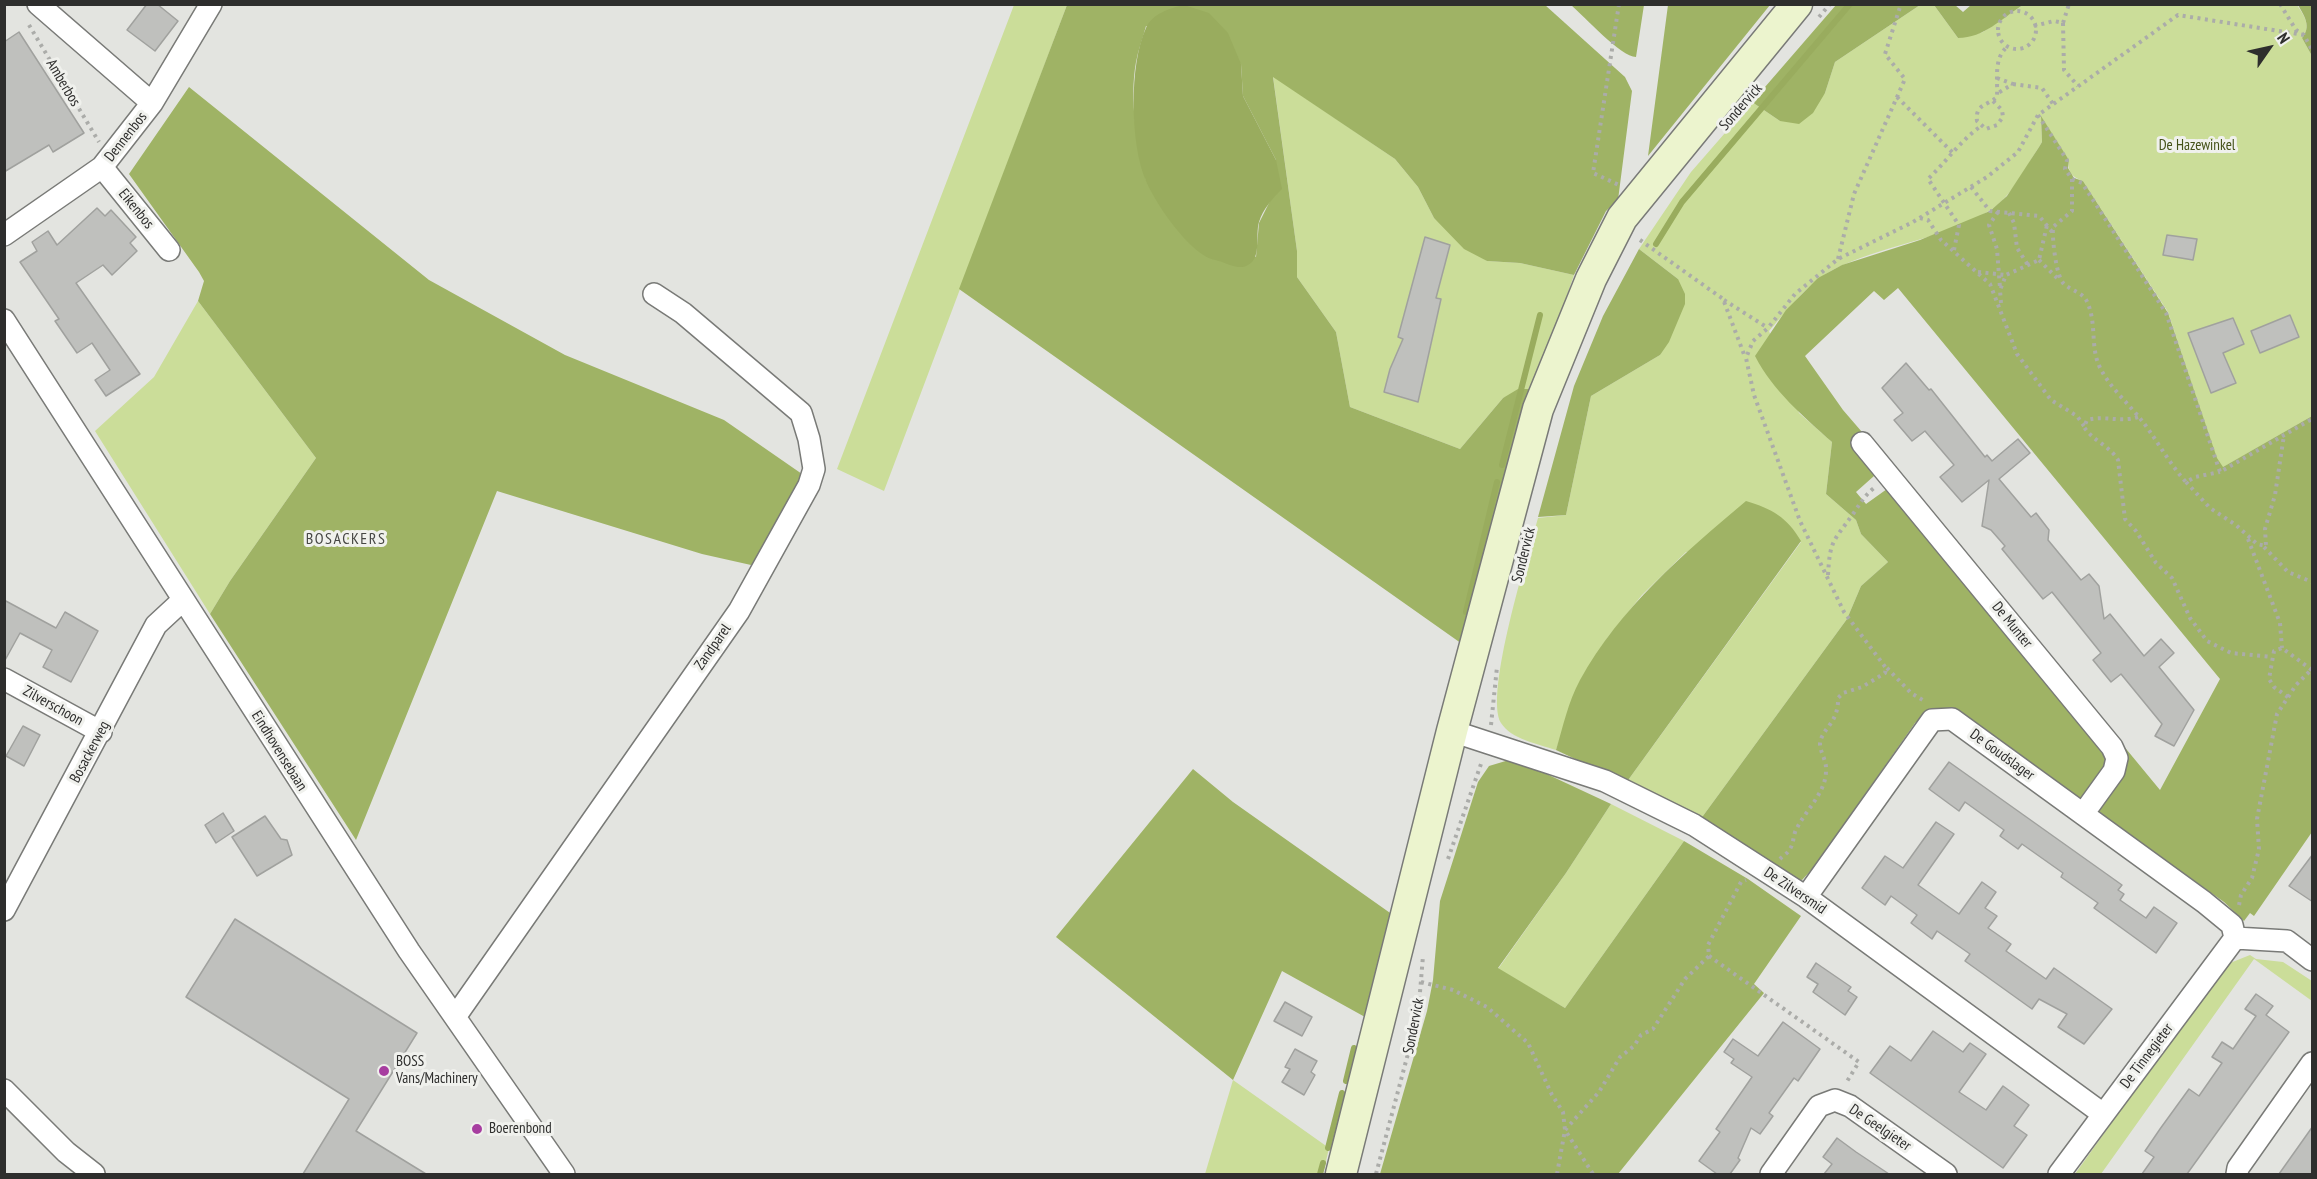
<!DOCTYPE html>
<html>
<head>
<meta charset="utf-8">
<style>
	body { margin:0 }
	#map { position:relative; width:2317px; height:1179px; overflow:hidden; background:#e3e4e0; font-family:"PT Sans Narrow",sans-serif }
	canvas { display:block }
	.frame { position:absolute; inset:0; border:6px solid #2e2e2d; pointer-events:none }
	.north { position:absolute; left:2239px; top:18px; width:60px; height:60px; -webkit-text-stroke:4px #f0f1ed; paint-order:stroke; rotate:56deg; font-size:16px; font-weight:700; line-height:24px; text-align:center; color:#2e2e2d }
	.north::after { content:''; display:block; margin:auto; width:21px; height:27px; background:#2e2e2d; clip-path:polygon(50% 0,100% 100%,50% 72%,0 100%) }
</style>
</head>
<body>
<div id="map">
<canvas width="2317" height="1179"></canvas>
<div class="frame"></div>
<div class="north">N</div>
</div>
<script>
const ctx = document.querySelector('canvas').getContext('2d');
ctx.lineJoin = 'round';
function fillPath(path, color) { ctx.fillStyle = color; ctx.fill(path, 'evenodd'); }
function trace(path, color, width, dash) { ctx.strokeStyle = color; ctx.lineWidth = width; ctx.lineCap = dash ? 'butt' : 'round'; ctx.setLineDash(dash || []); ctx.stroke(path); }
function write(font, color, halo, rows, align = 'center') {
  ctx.font = font + ' "PT Sans Narrow",sans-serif'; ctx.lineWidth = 6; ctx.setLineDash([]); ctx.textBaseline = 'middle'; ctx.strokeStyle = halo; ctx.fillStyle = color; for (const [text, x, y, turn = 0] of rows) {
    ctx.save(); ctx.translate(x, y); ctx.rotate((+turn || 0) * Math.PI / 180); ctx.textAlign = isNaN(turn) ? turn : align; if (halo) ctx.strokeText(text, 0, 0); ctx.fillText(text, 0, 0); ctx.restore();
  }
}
const green = new Path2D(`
	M1014,5H1067L884,491L837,469Z
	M1920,5H1934L1958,38L1983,32L2023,5H2297C2304,16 2312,26 2302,38L2312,56V416L2220,469L2168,312L2083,181C2072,177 2067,172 2069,160L2041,117L2042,142L2039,147C2025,168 2012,197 1989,211C1944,238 1891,244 1843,265C1810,279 1792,305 1769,331L1799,413L1832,442L1826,494L1856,520L1861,534L1888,562L1861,586L1847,619L1700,820L1626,783L1801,542L1686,552L1642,595L1608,637L1580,681L1556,750C1538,744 1511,739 1501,723C1484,694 1528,554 1538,518L1566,515L1591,396L1660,355L1678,279L1639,249L1691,172L1752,102L1780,121L1825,93L1835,62Z
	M1273,76L1395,159L1418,187L1434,218L1487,261L1520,263L1574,275L1535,389L1503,398L1460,449L1350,407L1336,332L1297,277V251Z
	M198,301L316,458L230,581L210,614L95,431L154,377Z
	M1611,804L1684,841L1565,1008L1498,969L1566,873Z
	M2250,955L2256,959L2283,962L2312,981V1001L2254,959L2101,1174H2075L2220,971L2230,963Z
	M1233,1080L1329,1148L1323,1174H1205Z`);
const forest = new Path2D(`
	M1067,5H1545L1625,77L1632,91L1618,200L1606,211L1574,275L1520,263L1487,261L1464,249L1434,218L1418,187L1395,159L1273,77L1297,251V277L1336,332L1350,407L1460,449L1503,398L1518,389H1535L1465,646L959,289ZM1146,26L1241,64L1243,96L1276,160L1270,201L1259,223L1256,257L1146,180C1137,142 1129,101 1136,62C1138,50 1143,38 1146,26Z
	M1571,5H1644L1636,57C1621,57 1584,16 1571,5Z
	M1668,5H1770L1648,156Z
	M1836,5H1920L1835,62L1825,93L1813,113L1799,124L1780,121L1752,102Z
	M1934,5H1955L1963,12L1971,5H2023C2002,18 1984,38 1958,38Z
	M2298,5H2312V56L2302,38C2312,26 2304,16 2298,5Z
	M189,87L429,280L565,355L724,420L802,474L756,563L751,565L702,554L497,491L356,840L210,614L230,581L316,458L198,301L204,281L199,272L129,174Z
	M2041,116L2069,160L2068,168L2074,178L2083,181L2168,313L2217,458L2223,467L2312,416V832L2254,916L2250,913L2244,921L2224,902L2095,810L2122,773L2094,710L2160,790L2220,679L1898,288L1884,300L1874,291L1805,356L1843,410L1868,439L1874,476L1856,492L1866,504L1887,489L2101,744L2109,761L2082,801L1958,714C1940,705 1931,711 1915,723L1815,866L1802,880L1790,878L1700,820L1847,619L1861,586L1888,562L1861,534L1856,520L1826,494L1832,442C1803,416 1773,391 1755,356L1786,310L1818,278L1842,265L1920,240L1990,211L2007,196L2039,147L2042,142Z
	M1639,249L1678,279L1685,294V304L1669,342L1660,355L1591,396L1566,515L1538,517L1574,386L1603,316Z
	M1746,501C1772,509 1787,517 1801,541L1626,783L1556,750C1563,727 1568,702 1580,680C1620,608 1683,554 1746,501Z
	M1509,760L1538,770L1611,804L1566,873L1498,968L1565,1008L1684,841L1748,879L1801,916L1754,984L1764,993L1618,1174H1380L1427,1011L1433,980L1440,901L1478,782L1489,766Z
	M1193,769L1233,802L1393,915L1365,1017L1282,971L1233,1080L1056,937Z`);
const water = new Path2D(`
	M1184,5L1209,13L1228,33L1241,64L1243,96L1276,160L1282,189C1272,199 1263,209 1259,222C1255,235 1262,258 1248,265C1240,270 1230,265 1222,262C1217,260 1209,259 1205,256C1183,243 1156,204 1146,181C1130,144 1129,64 1146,28C1152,14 1170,8 1184,5Z`);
const stream = new Path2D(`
	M1656,244L1682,202L1850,4
	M1502,465L1540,315
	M1466,612L1497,482
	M1346,1081L1354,1048
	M1328,1148L1342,1093
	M1320,1174L1323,1163`);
const building = new Path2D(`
	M147,4H157L178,21L155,51L127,30Z
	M19,32L84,133L53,152L49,145L4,172V42Z
	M97,208L105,216L111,210L136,237L130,243L137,251L112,275L103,265L76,283L140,374L106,396L95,380L110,370L92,343L77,353L55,321L59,319L20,262L37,251L32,242L48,231L57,245Z
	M2167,235L2197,239L2193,260L2163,255Z
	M1425,237L1450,245L1436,298L1441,299L1418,402L1384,392L1390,369L1403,339L1398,337Z
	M2290,315L2299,337L2260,353L2251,331Z
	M2233,318L2244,344L2223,353L2236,383L2211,393L2188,333Z
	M1906,363L1929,390L1931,389L1985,457L1987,455L1992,461L2018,439L2030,453L1999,479L2031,517L2036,513L2049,530L2048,540L2081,580L2089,574L2099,586L2104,619L2110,614L2144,656L2161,639L2174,653L2159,667L2194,710L2174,746L2155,736L2162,724L2121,674L2111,682L2093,660L2101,653L2052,592L2043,599L2002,549L2005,546L1991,530L1982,526L1989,480L1962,502L1940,477L1954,465L1925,431L1912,441L1894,420L1903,413L1882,388Z
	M4,600L56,628L65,612L98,631L71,682L43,667L52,650L20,633L4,662Z
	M23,726L40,735L24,766L6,756Z
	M1949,762L2122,885L2118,890L2124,894L2120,900L2146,918L2154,907L2177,923L2156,953L2094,908L2098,903L2061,877L2063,873L2022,844L2018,849L2000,836L2004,830L1965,802L1959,811L1929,789Z
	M223,813L234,831L216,843L205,825Z
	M265,816L281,839L287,840L292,855L257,876L232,837Z
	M1936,822L1954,834L1918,885L1959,914L1982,882L1996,892L1985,908L1997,916L1988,928L2011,944L2006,951L2046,979L2054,968L2112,1009L2084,1044L2058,1027L2067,1014L2039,999L2032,1009L1965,961L1970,954L1937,931L1932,939L1911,923L1917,915L1891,896L1885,905L1862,888L1885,856L1903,868Z
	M2313,854V902L2289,886Z
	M235,919L417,1033L356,1131L426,1174H303L349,1099L186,997Z
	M1816,963L1851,987L1848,991L1857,997L1845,1015L1813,992L1818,984L1807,977Z
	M2256,994L2273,1006L2266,1015L2289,1032L2187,1174H2142L2154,1157L2145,1151L2160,1129L2189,1089L2199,1096L2222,1063L2212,1057L2222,1042L2233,1049L2256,1016L2245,1009Z
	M1285,1002L1312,1017L1302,1036L1274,1021Z
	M1783,1022L1820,1049L1798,1081L1794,1078L1769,1113L1773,1116L1760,1134L1751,1128L1738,1158L1740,1160L1730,1174H1717L1699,1161L1720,1132L1716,1129L1752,1077L1731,1063L1734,1059L1724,1052L1733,1039L1758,1056Z
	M1933,1031L1963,1052L1970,1043L1986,1054L1959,1092L1986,1110L2003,1086L2029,1105L2014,1126L2027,1135L2003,1168L1870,1073L1890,1046L1911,1061Z
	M1295,1049L1317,1061L1311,1072L1315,1075L1304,1095L1282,1082L1290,1069L1285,1067Z
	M2313,1126V1174H2279Z
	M1837,1138L1856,1152L1889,1174H1824L1832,1164L1823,1157Z`);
const path = new Path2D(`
	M1619,4L1593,173L1619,185
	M2280,4L2296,30L2303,34
	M1998 30a19 19 0 1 1 38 0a19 19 0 1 1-38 0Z
	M1819,17L1830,4
	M2063,23L2064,70L2078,86
	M29,25L99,142
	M2034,26L2054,21L2063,23L2069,4
	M1997,78L2013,84L1998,93
	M2013,84L2042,88L2053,104
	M1897,97L1954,154
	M1993,101L2002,110L2003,117L1997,125L1986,129L1977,121C1975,104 1987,106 1997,97C1998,79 1993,58 2008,46
	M2038,115L2067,160L2065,169L2072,179L2082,183L2166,313L2220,472L2312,419
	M2072,179V211L2053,227C2052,238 2056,277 2064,284C2073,292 2084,292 2088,304C2096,323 2091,344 2098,363C2106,384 2129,404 2143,422C2158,442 2169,463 2186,482L2195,477L2220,472
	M1971,187L1990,211L2039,216L2053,233
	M1998,212L1989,225L1997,249L2000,288
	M2009,213L2014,223L2017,248L2028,265
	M1920,218L1928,220L1941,240L1990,284L2017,354L2051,400L2077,416L2084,426
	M1640,240L1723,299L1745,357
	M1954,250L1959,225L1928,179C1946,162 1961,140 1981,126
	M1838,259L1854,194L1905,79L1885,54L1901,4
	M2039,260L2060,281
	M1978,272L2006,275
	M1724,300L1768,328
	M2001,303L2000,290L2006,275L2039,260L2047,225
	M2138,417C2119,423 2106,415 2087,420L2084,427C2093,441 2110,446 2118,460L2125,519L2136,531L2156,563L2172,578L2190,618L2207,641L2231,653L2272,657
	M2186,482L2210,508L2236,525L2257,544L2266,546L2265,529L2275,495L2284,435
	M2248,539L2280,623L2282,648
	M2264,547L2288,572L2312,582
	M1828,575C1830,540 1833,542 1853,514C1860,504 1864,496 1874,488
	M1887,668L1911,693L1926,702
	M2288,697L2274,687L2269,679L2274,651L2282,648L2312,670
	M1491,725L1497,667
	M1448,859L1482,761
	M1780,859C1783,856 1788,853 1790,849C1794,843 1793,834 1797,828C1806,810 1826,792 1826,771C1827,761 1820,752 1820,744C1821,729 1839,723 1838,698L1843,693L1862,687L1885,673L1886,668L1844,612L1800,521L1754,395L1746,358L1753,341L1768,328L1795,294L1838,259L1913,222L1987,177L2018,152L2038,115L2178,15L2304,35L2312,50
	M2239,905L2241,895L2252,878L2259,849L2257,819L2277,714L2296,685L2312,669
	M1709,956L1859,1062L1846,1083
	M1421,982L1453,990L1487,1007L1528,1043L1552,1095L1563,1112L1565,1130L1593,1174
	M1376,1174L1418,1016L1423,956
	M1557,1174L1565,1130L1599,1092L1620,1057L1634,1046L1641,1035L1653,1029L1685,979L1709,956L1708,945L1741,882L1746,880`);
const street = new Path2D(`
	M38,4L152,103
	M102,167L169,250
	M4,235L102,167L152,103L211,4
	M4,320L409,951L564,1174
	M1862,443L2112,747L2117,758L2114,771L2083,814
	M4,679L101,732
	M1452,731L1605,781L1694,825L1806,897L2103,1114
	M1806,897L1932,720L1952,719L2204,902L2232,925L2235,938
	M4,910L156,625L183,600
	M2235,938L2287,941L2312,960
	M455,1017L739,611L809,485L814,469L809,439L801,413L683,313L654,294
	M4,1090L66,1152L94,1174
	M1771,1174L1819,1106L1835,1100L1850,1106L1946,1174
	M2059,1174L2235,938
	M2237,1174L2238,1168L2312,1063`);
const secondary = new Path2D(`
	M1341,1174L1452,731L1538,409L1591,279L1622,218L1797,4`);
const markers = [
	[384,1071,6,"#a73ea0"],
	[477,1129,6,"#a73ea0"]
];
const streetNames = [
	["Amberbos",63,83,59],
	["Sondervick",1741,107,-49],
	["Dennenbos",126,137,-52],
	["Eikenbos",136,209,51],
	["Sondervick",1524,555,-76],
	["De Munter",2012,625,51],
	["Zandparel",713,647,-55],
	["Zilverschoon",53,706,29],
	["Eindhovensebaan",279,751,58],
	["Bosackerweg",90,752,-62],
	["De Goudslager",2002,755,36],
	["De Zilversmid",1795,891,34],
	["Sondervick",1414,1026,-79],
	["De Tinnegieter",2147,1056,-53],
	["De Geelgieter",1880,1128,34]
];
const parkNames = [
	["De Hazewinkel",2197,146]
];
const poiNames = [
	["BOSS",396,1062],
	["Vans/Machinery",396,1079],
	["Boerenbond",489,1129]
];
const neighbourhoodNames = [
	["BOSACKERS",346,539]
];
fillPath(green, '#cbdd99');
fillPath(forest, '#9fb365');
fillPath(water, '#99ac5e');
trace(stream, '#99ac5e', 6);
fillPath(building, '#bfc0bd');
trace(building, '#a0a19e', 1.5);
trace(street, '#797a77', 24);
trace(secondary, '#797a77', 33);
trace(path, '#abaca9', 4, [3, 4.5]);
trace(street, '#fff', 21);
trace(secondary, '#ecf4ce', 30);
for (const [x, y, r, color] of markers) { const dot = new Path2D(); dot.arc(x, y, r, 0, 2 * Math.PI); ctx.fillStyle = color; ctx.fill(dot); trace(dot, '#f0f1ed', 2); }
write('15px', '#2e2e2d', '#f0f1ed', streetNames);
write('15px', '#455219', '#f0f1ed', parkNames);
write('15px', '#2e2e2d', '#f0f1ed', poiNames, 'left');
ctx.letterSpacing = '1.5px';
write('16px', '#464744', '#f0f1ed', neighbourhoodNames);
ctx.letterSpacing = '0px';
</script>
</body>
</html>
